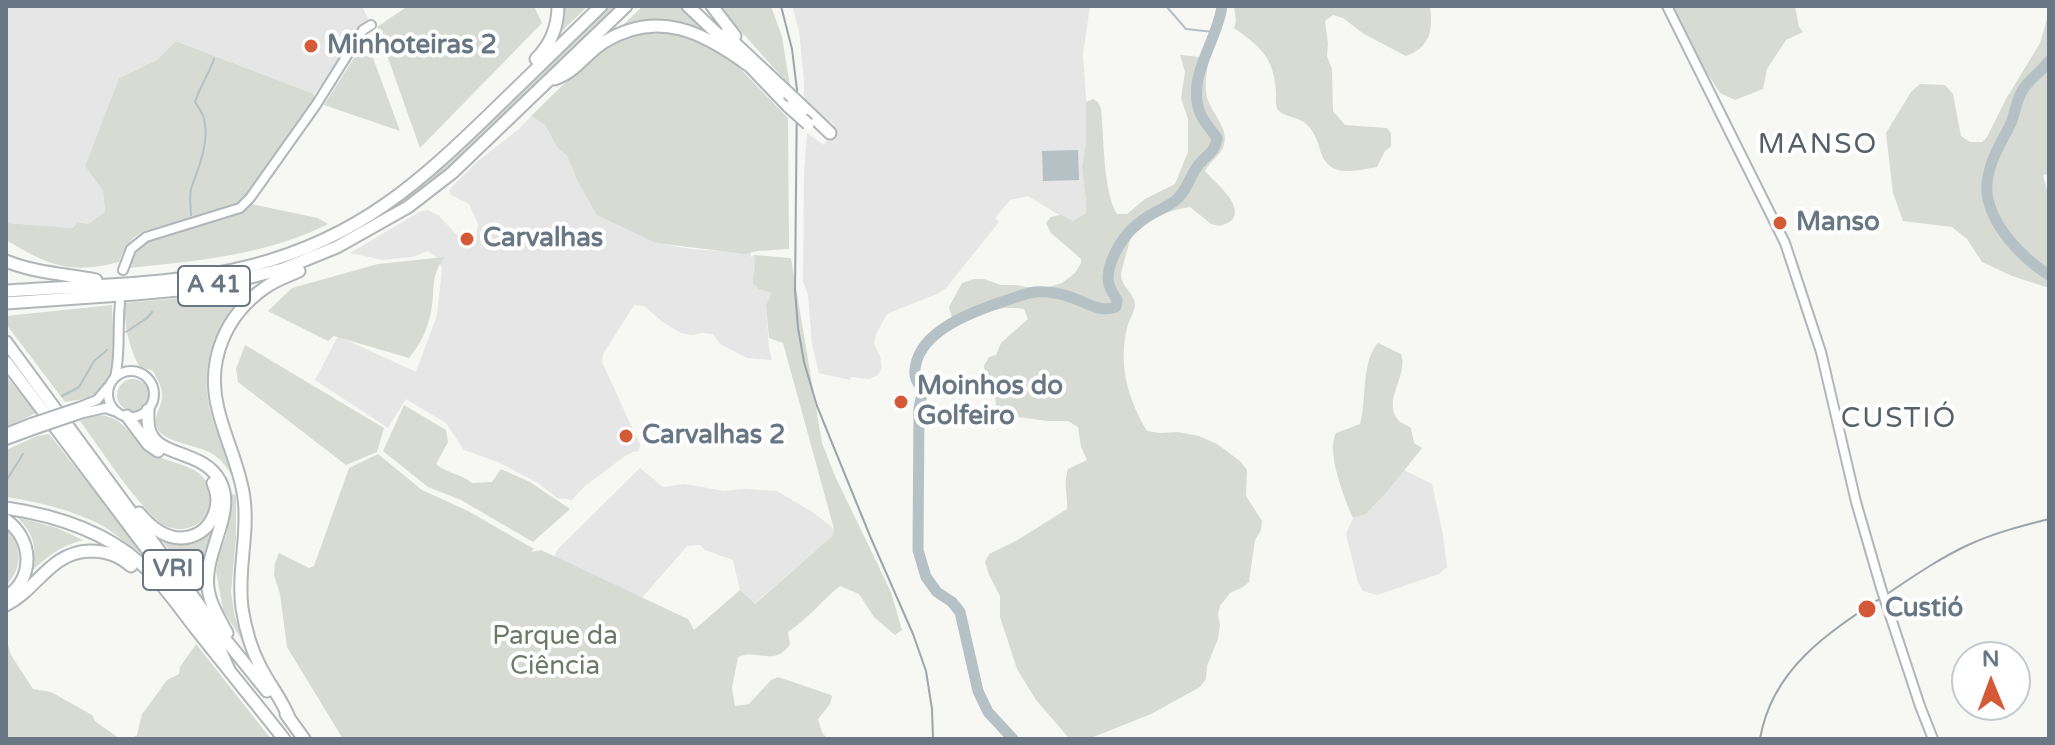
<!DOCTYPE html>
<html>
<head>
<meta charset="utf-8">
<style>
	body { margin:0 }
	#map { position:relative; width:2055px; height:745px; overflow:hidden; background:#f7f7f4; font-family:"Varela Round",sans-serif }
	canvas { display:block }
	.frame { position:absolute; inset:0; border:8px solid #687783; pointer-events:none }
	.north { position:absolute; left:1951px; top:641px; width:80px; height:80px; box-sizing:border-box; background:#fff; border:2px solid #c3c9cd; border-radius:50%; rotate:359deg; font-size:22px; font-weight:700; line-height:32px; text-align:center; color:#687783 }
	.north::after { content:''; display:block; margin:auto; width:28px; height:36px; background:#d45937; clip-path:polygon(50% 0,100% 100%,50% 72%,0 100%) }
</style>
</head>
<body>
<div id="map">
<canvas width="2055" height="745"></canvas>
<div class="frame"></div>
<div class="north">N</div>
</div>
<script>
const ctx = document.querySelector('canvas').getContext('2d');
ctx.lineJoin = 'round';
function fillPath(path, color) { ctx.fillStyle = color; ctx.fill(path, 'evenodd'); }
function trace(path, color, width, dash) { ctx.strokeStyle = color; ctx.lineWidth = width; ctx.lineCap = dash ? 'butt' : 'round'; ctx.setLineDash(dash || []); ctx.stroke(path); }
function write(font, color, halo, rows, align = 'center') {
  ctx.font = font + ' "Varela Round",sans-serif'; ctx.lineWidth = 8; ctx.setLineDash([]); ctx.textBaseline = 'middle'; ctx.strokeStyle = halo; ctx.fillStyle = color; for (const [text, x, y, turn = 0] of rows) {
    ctx.save(); ctx.translate(x, y); ctx.rotate((+turn || 0) * Math.PI / 180); ctx.textAlign = isNaN(turn) ? turn : align; if (halo) ctx.strokeText(text, 0, 0); ctx.fillText(text, 0, 0); ctx.restore();
  }
}
const built = new Path2D(`
	M6,6H362L371,25L314,94L177,41L157,60L119,78L85,166L103,191L105,212L88,224L77,222L73,228L6,223Z
	M792,6H1090L1083,54L1087,113L1086,144L1082,167L1086,201V213L1073,221L1028,196L1010,200L995,218L999,222L946,288L937,294L889,313L886,316L876,334L874,344L880,356L882,367L878,375L869,379L851,377L850,380L819,373L812,345L808,295L803,281L804,173L807,133L824,145L834,124L819,116L804,99V81L799,30Z
	M531,116L545,125L557,147L567,156L577,180L648,238L656,243L691,249L751,253V257L754,255L756,264L753,272L773,293L766,305L769,349L772,360L747,358L720,344L713,334L702,333L692,335L681,333L664,323L644,306L634,305L603,354L602,362L640,445L639,451L633,452L625,456L585,486L572,500L557,498L538,483L498,462L464,450L446,423L406,399L388,428L315,380L338,336L416,372L437,315L442,269L438,258L428,251L412,257L383,260L350,253L421,211L428,210L439,216L460,238L467,241L476,239L478,224L469,204L451,195L449,190L478,161L519,129Z
	M640,468L663,487L685,484L724,491L744,489L777,491L814,513L834,529L832,536L754,604L740,590L733,560L705,550L700,545L687,546L642,598L554,557L558,549Z
	M1404,470L1432,484L1443,535L1447,567L1439,574L1377,595L1363,591L1358,582L1346,534L1353,518L1366,514L1387,492Z`);
const green = new Path2D(`
	M408,6H534L542,23L420,148L377,27Z
	M564,6H588L560,33L565,16Z
	M608,6H618L465,154L412,197L364,226L391,209L433,176Z
	M643,6H679L701,29C671,18 653,16 622,26Z
	M722,6H771L782,37L790,86L730,19Z
	M1234,6H1430C1433,29 1431,47 1406,56L1364,34L1343,18L1333,15L1325,21L1328,44L1327,56L1332,69L1333,111L1345,125L1387,128L1391,134V146L1385,151L1377,167C1353,171 1329,179 1320,150C1318,141 1313,129 1305,123C1298,117 1284,117 1278,110C1275,105 1276,98 1276,92C1274,58 1261,47 1234,28L1236,21Z
	M1670,6H1795L1799,27L1803,32L1786,40L1767,69L1763,89L1735,100L1720,93L1696,56Z
	M2049,12V174L2043,175L2049,198V288L2012,276L1982,262L1967,239L1952,227L1903,221L1893,193L1886,133L1911,92L1920,84L1945,85L1953,94L1961,136L1970,142H1982L1987,137L2006,99L2040,43Z
	M648,31L671,32L726,54L788,118L789,249L757,251L746,254L656,243L597,215L577,180L567,156L557,147L545,125L531,116L595,54L617,41Z
	M366,39L400,131L324,105Z
	M176,41L314,94V99L243,199L232,207L144,231C129,239 125,247 119,262C69,275 48,265 6,240V223L73,228L77,222L88,224L105,212L103,191L85,166L119,78L157,60Z
	M1180,55L1209,58C1207,71 1204,83 1207,97C1211,113 1229,127 1224,145C1221,155 1210,161 1205,171C1213,181 1245,205 1232,220C1229,223 1224,224 1220,226L1211,224L1190,207C1169,210 1148,219 1132,233C1130,241 1121,270 1121,276C1122,287 1134,293 1135,304C1135,311 1129,320 1127,328C1118,365 1128,399 1147,431L1160,433L1178,432L1199,436L1217,444L1240,461L1247,470L1246,496L1262,521L1261,530L1255,540L1249,582L1243,587L1230,593L1220,606L1218,614L1220,625L1218,639L1207,666L1206,679L1200,687L1151,714L1096,736C1086,740 1077,740 1068,737L1036,700L1017,669L1000,617V596L989,575L985,562L989,554L1016,541L1067,509C1068,493 1063,486 1068,469L1087,460L1081,447L1078,427L1068,421H1047L997,414L994,387L985,376L984,366L989,357L996,355L1001,343L1028,319L1024,309C990,304 983,317 954,325L949,307L962,283L974,279H984L1001,285H1016L1036,289L1052,286L1062,283L1075,273L1081,263V259L1051,233L1046,223L1051,217L1060,215L1028,196L1073,221L1086,213V201L1082,167L1086,144V102L1093,99L1098,102L1101,109C1104,137 1103,192 1117,214H1127L1145,199L1175,184L1188,152V119L1181,98L1185,72Z
	M251,204L318,218L328,224C267,255 196,261 129,268C133,253 141,246 155,238L242,212Z
	M754,255L791,258L822,443L835,476L891,592L902,630L895,635L874,617L859,594L840,586C822,600 808,619 788,632L790,644C774,668 758,648 738,657L732,688L735,706L749,704L771,680L778,677L831,695L832,696L830,704L818,719L822,732L827,739H343L287,647L280,594L274,575L275,563L279,553L309,568L314,566L349,468L378,454L422,490L468,511L534,549L531,552L541,550L688,619L694,630L740,590L755,604L832,536L834,529L783,343L769,338L766,305L772,293L759,289L753,283C753,273 756,265 754,255Z
	M445,257C429,277 436,289 431,312C427,331 421,343 409,358L334,336L328,341L268,311L292,288L378,264Z
	M250,287C219,319 200,359 209,405C214,429 226,452 232,476C227,467 220,458 211,453C197,445 168,443 159,431C150,420 163,406 162,395C162,386 157,379 153,371L139,366C128,345 125,326 124,303L204,296Z
	M112,305C112,332 121,373 97,393C88,400 75,400 65,402L6,324V316Z
	M1378,343L1401,354C1409,375 1381,401 1399,421C1403,424 1407,425 1411,428L1414,443L1422,448L1387,492L1366,514L1353,518C1344,498 1326,452 1336,433L1360,424C1367,399 1361,362 1378,343Z
	M245,345L384,428L377,452L346,465L238,382L236,369Z
	M6,376L36,413L6,428Z
	M117 395a16 16 0 1 1 32 0a16 16 0 1 1-32 0Z
	M404,405L446,430L448,442L436,464C445,473 460,473 472,483L492,482L501,469L530,482L570,509L533,542L461,500L428,487L383,451Z
	M93,415C124,414 127,434 147,450C163,463 189,462 203,477C226,504 197,540 166,526C143,515 98,445 80,421Z
	M49,434L144,554C130,548 117,534 103,526C72,510 40,502 6,497V450L37,436Z
	M232,494L236,495V538L231,592L235,618L244,639L242,640L223,610L216,571L219,553L226,536Z
	M17,517L57,528L83,540C61,546 47,556 32,571C37,546 34,534 17,517Z
	M6,528C22,547 24,566 6,586Z
	M213,528C210,552 194,570 206,596L205,597L161,539C184,547 196,547 213,528Z
	M6,638L11,655L33,689L51,692L92,715L95,721L120,739H6Z
	M196,644L271,739H132L137,735L142,714L146,709L167,680L179,674L180,667Z`);
const water = new Path2D(`
	M1078,150L1079,180L1043,181L1042,151Z`);
const stream = new Path2D(`
	M1166,6L1186,29L1214,32
	M191,215C191,208 189,197 191,189C198,169 210,142 204,119C203,113 198,107 195,102C200,86 209,74 214,59
	M126,332L147,318L152,312
	M62,396L79,387L94,361L107,350
	M6,481L23,454`);
const river = new Path2D(`
	M2049,61C2042,71 2031,78 2024,88C2016,99 2016,111 2011,123C2005,136 1997,148 1992,162C1989,171 1986,184 1987,193C1991,226 2022,258 2049,275
	M1013,739L988,712L978,691L960,612L952,602L937,592L926,577L918,550L919,408L923,389C914,380 913,372 917,360C929,322 995,304 1029,293C1044,290 1059,293 1073,298C1087,303 1101,313 1116,307L1117,300C1112,292 1108,286 1108,277C1109,258 1124,234 1139,223C1150,213 1165,209 1176,200C1188,190 1190,174 1200,163C1208,154 1215,152 1217,138C1212,131 1206,124 1202,117C1183,80 1218,41 1222,6`);
const secondary = new Path2D(`
	M1667,6L1785,243L1821,352L1856,502L1881,588
	M123,270L131,249L146,237L240,208L250,198L316,105L363,30L371,25
	M108 394a23 23 0 1 1 46 0a23 23 0 1 1-46 0Z
	M115,377C121,353 117,328 120,303
	M79,407L97,400L108,387
	M83,413L105,408L117,412
	M6,433L31,423
	M6,440L36,429
	M1888,609L1920,706L1933,739`);
const motorway = new Path2D(`
	M688,6L728,44
	M712,6L735,36
	M725,34L788,93
	M536,59C551,44 558,27 558,6
	M743,59L789,107
	M554,79C575,73 586,53 604,42C658,9 703,32 748,65
	M805,109L830,133
	M6,261C35,273 65,274 96,280
	M6,291C88,285 174,286 254,265C360,237 420,182 496,108C531,74 566,40 601,6
	M6,303L135,294L211,287L283,269L337,247L408,207L452,173L626,6
	M6,342L216,628L267,691
	M6,362L216,641L230,672
	M148,410C148,418 147,427 151,434C162,457 204,451 220,481C237,513 203,552 208,588C210,604 219,618 227,633
	M127,416L148,444L158,451
	M6,508C53,515 104,531 140,563C162,582 179,607 196,629C225,666 255,702 284,739
	M139,513C149,525 164,538 181,538C210,537 224,507 213,483
	M6,520C33,539 35,578 6,597
	M6,605C38,589 50,552 90,551C106,551 118,555 131,566
	M286,714L304,739
	M290,720C282,699 270,686 260,666C251,649 245,627 242,608C237,571 249,534 244,498C240,467 225,439 218,409C206,361 225,315 266,287C276,280 288,276 299,271`);
const tram = new Path2D(`
	M781,6L792,49L797,90L795,290L798,328L804,362L817,406L870,536L913,634L926,671L932,709L933,739
	M1760,739C1772,668 1829,632 1884,596C1911,578 1938,559 1968,545C1994,533 2021,526 2049,519`);
const secondaryBridge = new Path2D(`
	M31,423L79,407
	M36,429L83,413
	M1881,588L1888,609`);
const motorwayBridge = new Path2D(`
	M788,93L805,109
	M789,107L808,124`);
const markers = [
	[311,46,8,"#d45937"],
	[1780,223,8,"#d45937"],
	[467,239,8,"#d45937"],
	[901,402,8,"#d45937"],
	[626,436,8,"#d45937"],
	[1867,609,10,"#d45937"]
];
const shields = [
	[214,286,72],
	[173,570,60]
];
const shieldNames = [
	["A 41",214,286],
	["VRI",173,570]
];
const poiNames = [
	["Minhoteiras 2",327,46],
	["Manso",1796,223],
	["Carvalhas",483,239],
	["Moinhos do",917,387],
	["Golfeiro",917,417],
	["Carvalhas 2",642,436],
	["Custió",1885,609]
];
const parkNames = [
	["Parque da",555,637],
	["Ciência",555,667]
];
const neighbourhoodNames = [
	["MANSO",1818,146],
	["CUSTIÓ",1899,420]
];
fillPath(built, '#e5e6e5');
fillPath(green, '#d7dbd4');
fillPath(water, '#b5c1c4');
trace(stream, '#b5c1c4', 2);
trace(river, '#b5c1c4', 11);
trace(secondary, '#b1b6bb', 12);
trace(motorway, '#b2b6b9', 15);
trace(secondary, '#fff', 8);
trace(motorway, '#fff', 11);
trace(tram, '#9ea5aa', 2);
trace(secondaryBridge, '#b1b6bb', 12, []);
trace(motorwayBridge, '#b2b6b9', 15, []);
trace(secondaryBridge, '#fff', 8);
trace(motorwayBridge, '#fff', 11);
for (const [x, y, r, color] of markers) { const dot = new Path2D(); dot.arc(x, y, r, 0, 2 * Math.PI); ctx.fillStyle = color; ctx.fill(dot); trace(dot, '#fff', 3); }
for (const [x, y, w] of shields) { const box = new Path2D(); box.roundRect(x - w / 2, y - 20, w, 40, 6); ctx.fillStyle = '#fff'; ctx.fill(box); trace(box, '#687783', 2); }
write('bold 24px', '#687783', null, shieldNames);
write('bold 26px', '#687783', '#fff', poiNames, 'left');
write('26px', '#6b7a67', '#fff', parkNames);
ctx.letterSpacing = '2px';
write('28px', '#566068', '#fff', neighbourhoodNames);
ctx.letterSpacing = '0px';
</script>
</body>
</html>
